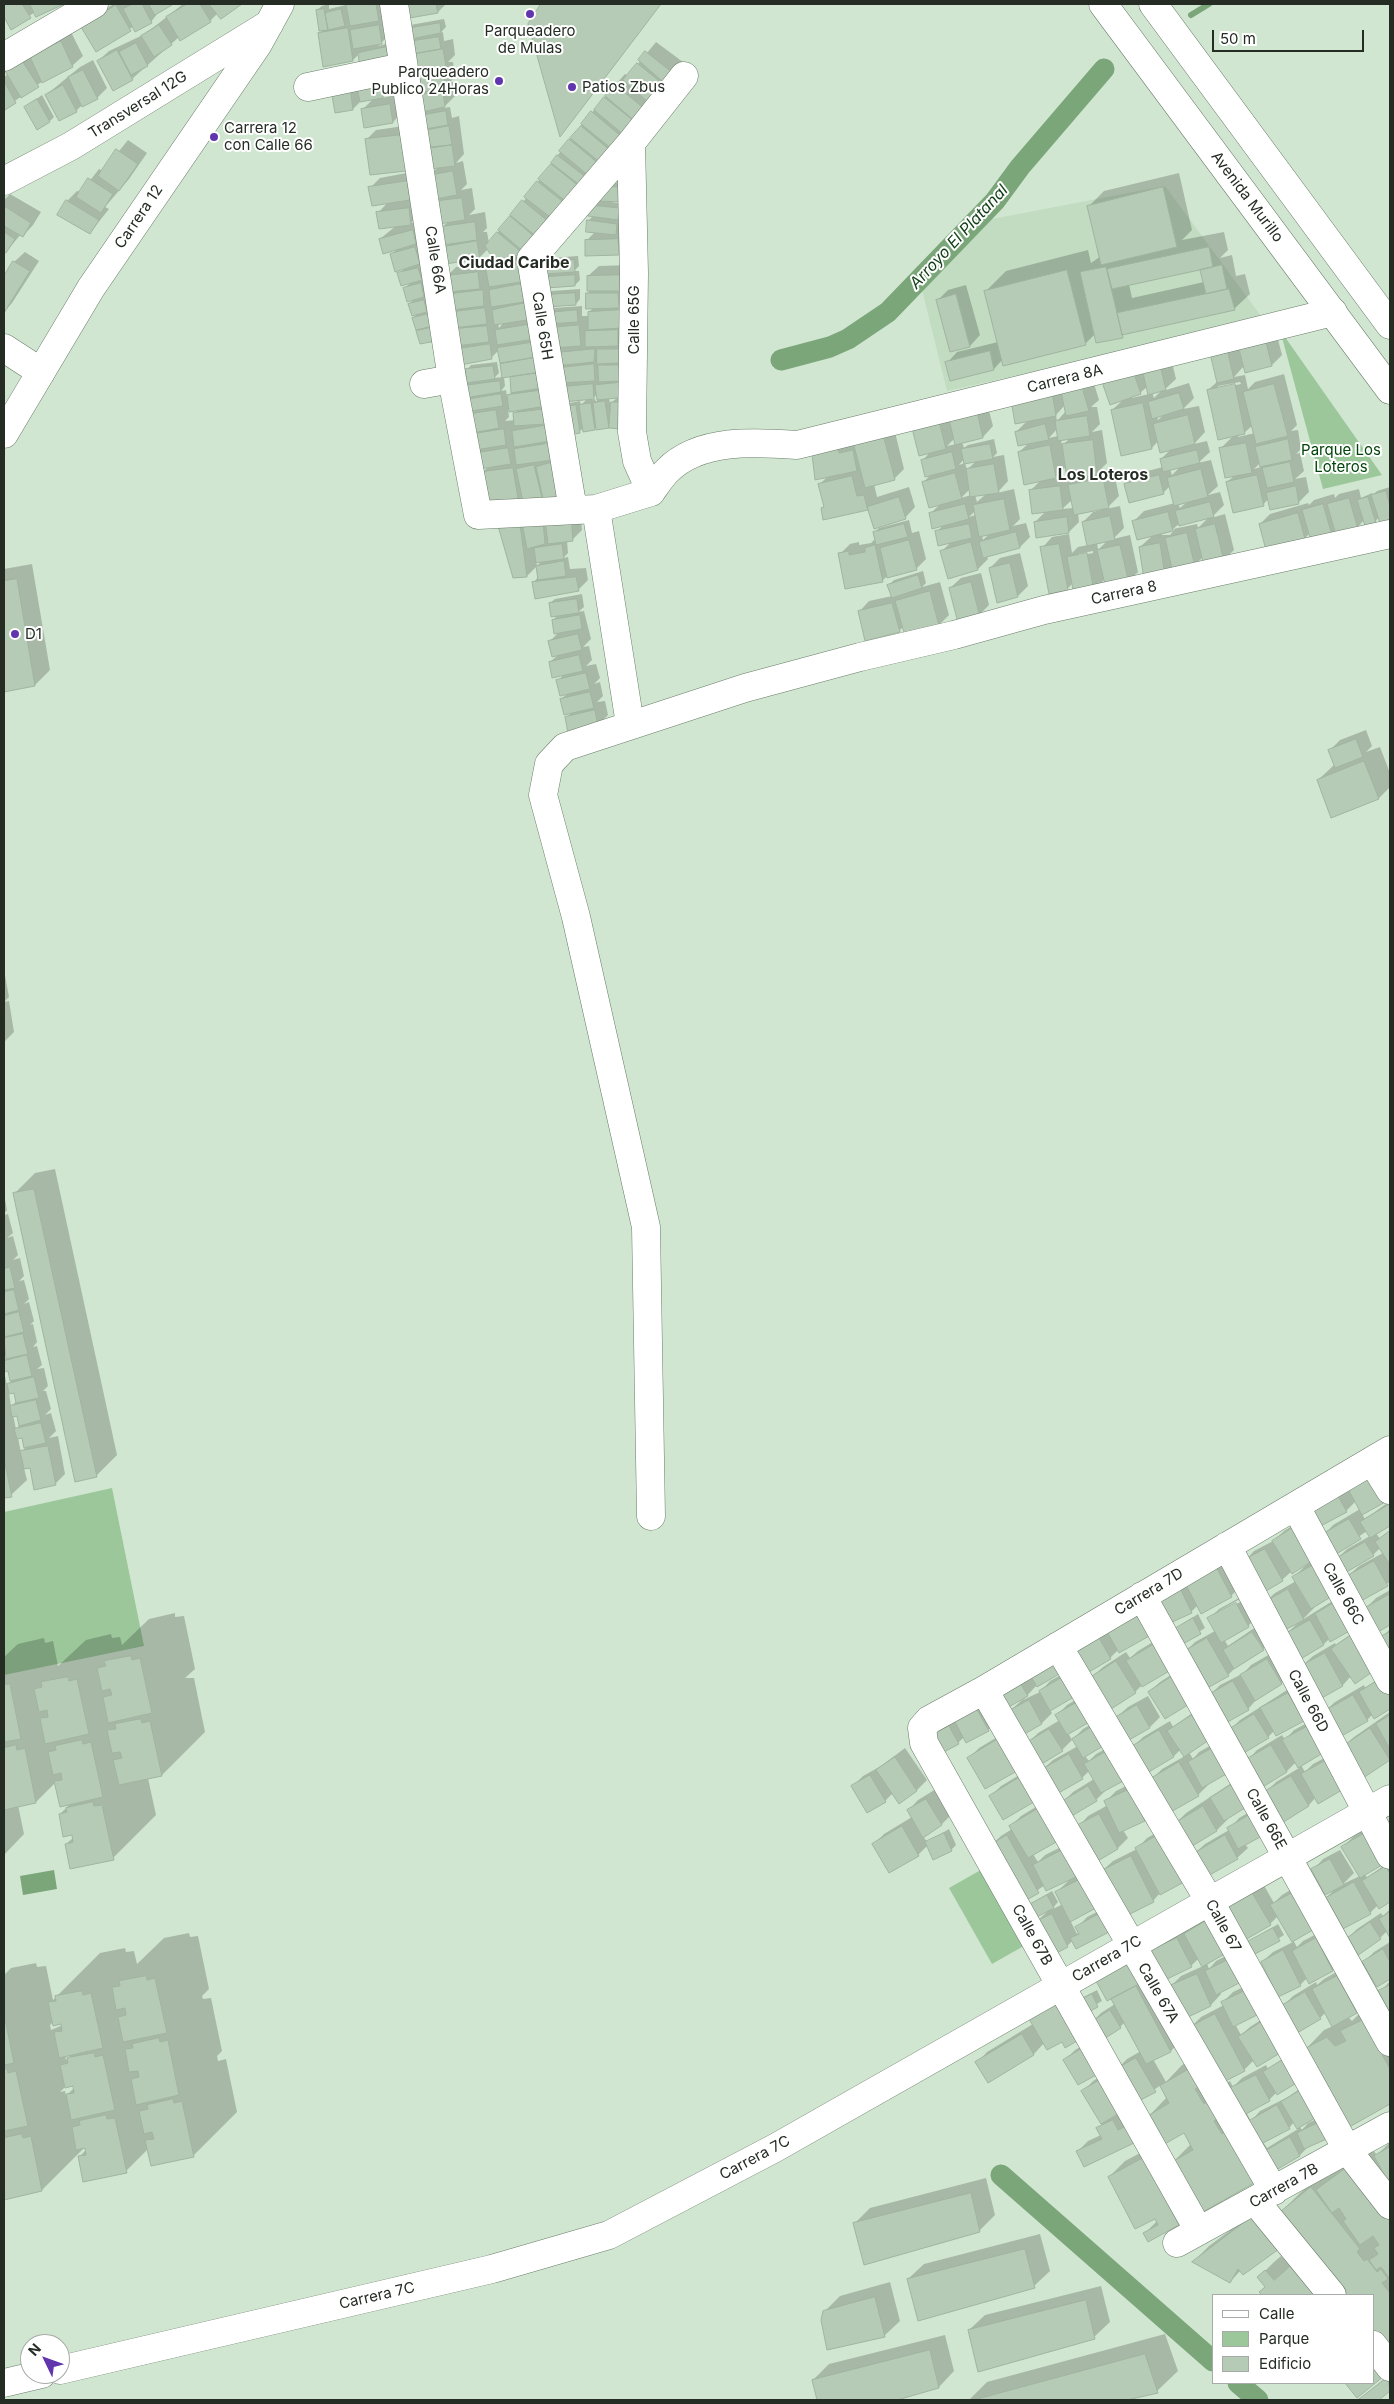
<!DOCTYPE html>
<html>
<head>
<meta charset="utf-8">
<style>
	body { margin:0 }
	#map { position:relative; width:1394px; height:2404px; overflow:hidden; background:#d1e6d1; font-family:Inter,sans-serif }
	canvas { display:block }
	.frame { position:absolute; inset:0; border:5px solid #242c24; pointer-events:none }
	.legend { position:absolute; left:1212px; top:2294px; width:162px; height:90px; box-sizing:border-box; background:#fff; border:1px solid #a7aba7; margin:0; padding:6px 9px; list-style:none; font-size:15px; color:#242c24 }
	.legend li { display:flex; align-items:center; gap:10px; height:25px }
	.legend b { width:25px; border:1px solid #a7aba7 }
	.north { position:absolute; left:20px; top:2334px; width:50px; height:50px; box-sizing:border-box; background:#fff; border:1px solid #a7aba7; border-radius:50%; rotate:312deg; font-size:14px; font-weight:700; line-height:20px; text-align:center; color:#242c24 }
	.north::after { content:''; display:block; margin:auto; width:18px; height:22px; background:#6135ad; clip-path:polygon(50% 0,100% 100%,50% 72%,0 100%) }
	.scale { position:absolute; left:1212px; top:30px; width:152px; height:22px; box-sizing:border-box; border:2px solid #242c24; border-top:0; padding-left:6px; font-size:15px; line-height:18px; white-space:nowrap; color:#242c24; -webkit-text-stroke:4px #fff; paint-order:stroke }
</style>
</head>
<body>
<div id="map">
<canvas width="1394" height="2404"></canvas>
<div class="frame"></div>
<ul class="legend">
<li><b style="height:6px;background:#fff"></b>Calle</li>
<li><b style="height:14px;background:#9bc79b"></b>Parque</li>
<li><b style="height:14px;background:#b6cbb6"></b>Edificio</li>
</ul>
<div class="north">N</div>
<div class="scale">50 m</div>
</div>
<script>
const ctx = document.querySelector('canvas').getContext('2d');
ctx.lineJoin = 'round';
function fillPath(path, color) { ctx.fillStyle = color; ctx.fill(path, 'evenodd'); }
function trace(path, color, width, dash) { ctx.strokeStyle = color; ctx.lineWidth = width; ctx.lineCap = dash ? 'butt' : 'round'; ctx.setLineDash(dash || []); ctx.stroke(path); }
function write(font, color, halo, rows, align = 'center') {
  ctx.font = font + ' Inter,sans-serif'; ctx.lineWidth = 4; ctx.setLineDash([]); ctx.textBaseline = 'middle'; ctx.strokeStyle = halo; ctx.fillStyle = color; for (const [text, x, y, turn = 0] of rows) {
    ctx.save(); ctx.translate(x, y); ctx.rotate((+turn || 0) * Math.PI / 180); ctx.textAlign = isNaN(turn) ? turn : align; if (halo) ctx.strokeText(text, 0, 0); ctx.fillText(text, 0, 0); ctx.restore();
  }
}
const built = new Path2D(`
	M1165,186L1264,320L947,391L922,290L992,219Z`);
const green = new Path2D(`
	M1280,330L1382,475L1323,489Z
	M112,1488L144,1646L4,1675V1512Z
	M986,1867L1029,1943L992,1964L949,1888Z`);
const water = new Path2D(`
	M54,1870L57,1889L23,1895L20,1876Z`);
const shadow = new Path2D(`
	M4,4H61L37,15L35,12L12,28L4,15Z
	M114,4H172L160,10L151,22L134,26L96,51L92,17Z
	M183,4H239L221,18L218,13L210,21L179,37L132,79L98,61L109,51L145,34Z
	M329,4V9L346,5V7L350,4H387L388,10L382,17L388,15L391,33L378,46L390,43L393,57L359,54L353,60L319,34L324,29L317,10L322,6Z
	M403,4H446L438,12Z
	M543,4H661L561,135L529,24Z
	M444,19L446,27L440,33L443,32L444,41L453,39L455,55L448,62H453L455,77L450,82H453L455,96L443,108L450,107L452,118L459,116L464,154L456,163L463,161L467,184L461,190L472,188L475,209L469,215L485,212L487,228L483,232H487L489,243L527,197L569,140L615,85L625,74L628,76L656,42L687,65L532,243L559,415L545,502L523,498L519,503L482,473L489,466L475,468L463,387L468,382L467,370L471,365L497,362L499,373L494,378L503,377L499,350L491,358L459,349L464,343L457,344L453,312L457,308L451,294L455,290L446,277L456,267L488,263V269L500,258L488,249L479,258L444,247L448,243L441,228L448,222L429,176L438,167L424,169L415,77L422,69L412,71L410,25ZM504,322L499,328L498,323ZM514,375L511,378L512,392L507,397L506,390L501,391L505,386L504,377ZM519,409L514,414L515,420L505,421L509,417L508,410Z
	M71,32L83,56L72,66L43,81L5,108L4,77L7,75L5,70Z
	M93,60L107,88L97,98L83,104L76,111L46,95L80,67Z
	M389,68L393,87L382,98L400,94L403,112L393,122L362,110L373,99L361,101L353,109L332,83Z
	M42,95L54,117L50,121L25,107Z
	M411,125L415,160L366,140L376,130Z
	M128,140L147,153L129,179L105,207L109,209L90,233L67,201L77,191L81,192L99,169L103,171Z
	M417,171L420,188L408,200L419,198L421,213L411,223L423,220L442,314L421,342L413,318L418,313L409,304L414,299L404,289L411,282L399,274L405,268L391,255L397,249L380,239L397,225L378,213L388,202L370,188L380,178Z
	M1179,173L1192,230L1182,240L1224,232L1228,250L1220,258L1232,255L1236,276L1245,274L1250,294L1234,309L1126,333L1122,336L1095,334L1085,344L1002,360L994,369L951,380L947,363L957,352L998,342L985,292L1006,271L1088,250L1091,263L1101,256L1089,206L1104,191ZM1204,267L1202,270L1204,282L1132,298L1129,284Z
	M602,182L627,183L611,200V202L624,204L623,213L617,219H621L628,243L618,254L586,241L595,232L588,221L593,216L590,215Z
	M10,194L41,212L33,225L23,236L21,234L6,252L4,251V200Z
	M25,252L39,261L12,303L4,312V279L14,262Z
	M578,256L579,266L574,271H579L580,280L575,285L546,277L551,272L545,263L550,258Z
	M630,265L628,335L618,345H624L636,372L611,424L608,427L597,426L594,429L584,427L580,431L566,408L570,403L580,401L581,405L588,398L563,388L569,381L560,369L566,363L555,353L562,346L552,328L559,322L548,313L553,308L582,306V316H589V312L594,307L587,294L590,290L588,276L599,266ZM597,394L598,399L596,402L595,399L592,400ZM618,397L612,402L611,409L609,398Z
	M966,285L980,335L970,346L937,301L948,290Z
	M580,289V299L576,304L547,296L551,291Z
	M1276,332L1282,355L1272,365L1244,366L1234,377L1245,375L1248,389L1255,382L1284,374L1297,425L1291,431L1298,430L1301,449L1296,454L1300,453L1304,471L1295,479L1306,477L1309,492L1299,502L1270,508L1268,499L1263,505L1227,482L1235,475L1221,448L1234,435L1208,390L1218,381L1211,349L1236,336L1239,350L1250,339ZM1240,382L1241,384L1218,389V386ZM1253,425L1255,433L1238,437V434L1244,433ZM1260,463L1261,467L1254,469Z
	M1169,350L1176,379L1163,391L1189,383L1194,398L1183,409L1199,406L1205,432L1194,444L1207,441L1210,452L1198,463L1211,460L1218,486L1208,495L1220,492L1224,505L1211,518L1225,514L1234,550L1224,560L1203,557L1194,566H1173L1164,574L1140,547L1152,536L1134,521L1144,511L1175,503L1170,486L1163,493L1125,485L1136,474L1163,467L1161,459L1172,448L1158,441L1152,448L1112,410L1124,399L1103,379ZM1148,386L1149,394L1132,398L1131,396L1140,393ZM1162,390L1154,398L1152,392ZM1164,414L1158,420L1157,416ZM1181,466L1172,475L1170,469ZM1187,502L1180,508L1178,504ZM1209,517L1198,528L1197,524L1173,529L1180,523ZM1175,529L1170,535H1162V533Z
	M1092,377L1099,400L1091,407H1097L1100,424L1092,432L1102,430L1107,463L1099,471L1113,468L1119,496L1106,509L1120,506L1124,528L1113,539L1130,535L1138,572L1128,582L1105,579L1094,590L1073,583L1067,589L1042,548L1052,537L1069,534L1072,553L1078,547L1088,545L1083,522L1093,512L1101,510V508L1078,513L1079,522L1068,533L1035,522L1046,511L1030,491L1041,480L1019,452L1029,443L1016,432L1028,420L1012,399ZM1065,405L1066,411L1057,421L1056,415ZM1057,429L1058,436L1049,438ZM1070,438L1062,446L1061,439ZM1066,467L1068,477L1054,479ZM1078,476L1071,483L1070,477ZM1072,500L1073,508L1062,509ZM1109,539L1098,550L1097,542ZM1093,551V553L1078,556V554Z
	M987,403L993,426L983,437L962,442L964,448L968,445L994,439L997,453L993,457L1004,455L1008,481L997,493L1014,489L1020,519L1013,526L1026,523L1030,537L1020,547L987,556L988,559L978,569L941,552L951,542L937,532L944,524L930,514L940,504L924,482L931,474L923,460L931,451L914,428ZM955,438L956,444L947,446ZM964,459L965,463L959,465ZM976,461L967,470L965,463ZM970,489L971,495L961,498ZM986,494L977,502L975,495ZM975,511L976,515L969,517ZM990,533L983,540L982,535Z
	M893,424L904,469L894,479L874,484L877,497L909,487L915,507L905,518L869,508H822L825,505L820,484L828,476L816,479L814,455Z
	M1390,487V518L1381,521L1379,517L1375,522L1364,520L1357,528L1336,530L1332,534L1310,533L1305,538L1260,524L1270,514L1308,503L1309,505L1314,500L1334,494L1335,498L1339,494L1359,489L1361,498L1372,493L1373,495L1377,491Z
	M580,507L582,530L572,540H567L568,553L563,558L568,557L570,569L586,568L588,580L578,590L534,582L538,577L537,566L542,561L536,562L537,566L527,576L499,527Z
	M909,520L912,533L919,531L926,559L916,569L888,575L882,581L840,554L850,544L859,542V545L871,543L876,538L874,533L879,528Z
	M1020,553L1028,586L1018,596L990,568L1000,558Z
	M32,564L50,670L35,685L4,689V569Z
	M923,571L926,583L922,587L940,582L949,615L939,625L904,626L899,631L859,612L869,601L892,596L889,585L894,580Z
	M981,573L989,605L979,615L950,588L961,578Z
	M582,594L584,607L578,612L584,611L591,639L583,647L589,646L592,660L586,666L596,664L600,678L594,684L600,682L603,696L597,702L605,701L608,715L598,725L566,718L572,712L561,699L567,694L558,681L564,674L550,662L558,655L549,642L559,632L553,620L558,615L550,603L555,599Z
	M1366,730L1372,746L1366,752L1380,747L1390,773V787L1379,798L1318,780L1334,765L1330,750L1340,740Z
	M4,970L9,997L4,1002L9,1001L14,1032L4,1042Z
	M55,1169L117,1455L96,1476L14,1194L35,1173Z
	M4,1194L7,1210L4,1214Z
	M8,1214L13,1233L7,1238L13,1236L18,1255L13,1260L20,1258L24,1276L19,1281L24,1280L29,1299L24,1304L29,1302L34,1321L30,1325L33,1324L37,1342L33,1347L37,1346L42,1365L37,1369L44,1368L48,1386L43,1391H46L51,1409L45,1415L51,1413L56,1431L49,1438L58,1436L65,1474L55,1484L31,1466L24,1468L27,1480L11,1495L4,1497V1360L7,1357L4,1348V1215ZM9,1370L11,1381L7,1385L4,1371ZM15,1391L17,1401L11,1406L9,1393ZM18,1414L20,1425L16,1429L13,1415ZM23,1437L25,1448L21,1453L18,1438Z
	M1383,1466L1390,1479V1496L1362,1514L1365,1519L1390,1501V1525L1376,1533L1380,1539L1390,1530V1582L1361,1600L1348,1576L1359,1566L1383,1553L1380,1548L1373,1555L1344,1572L1337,1559L1347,1549L1370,1536L1367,1531L1333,1554L1323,1536L1333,1525L1360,1509L1356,1501L1346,1511L1318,1526L1310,1513L1321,1502L1349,1489L1359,1479Z
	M1308,1516L1326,1547L1314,1608L1302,1620L1347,1592L1330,1638L1324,1644L1286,1634L1299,1622L1264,1603L1275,1593L1296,1581L1294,1577L1307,1564L1292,1571L1282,1580L1244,1562L1254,1551L1275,1540L1284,1531Z
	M1225,1556L1241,1586L1231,1596L1198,1605L1191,1612L1156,1596Z
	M1390,1590V1623L1378,1630L1366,1608L1376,1598Z
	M1246,1594L1258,1616L1248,1626L1224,1639L1228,1646L1263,1622L1273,1639L1263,1649L1239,1664L1228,1675L1184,1653L1195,1642L1215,1631L1209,1619L1219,1609ZM1240,1599L1242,1601L1219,1613V1611Z
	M175,1613V1617L184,1616L195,1669L185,1678H194L205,1732L162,1775L148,1778L156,1815L113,1858L66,1844L74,1837L60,1814L71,1803L56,1782L36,1802L18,1805L24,1834L4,1855V1657L18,1644L44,1638L45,1643L53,1641L58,1666L86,1640L111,1634L112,1638L120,1637L122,1645L149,1619Z
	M1198,1614L1205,1628L1180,1644L1172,1631Z
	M1365,1624L1351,1676L1343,1685L1320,1698L1302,1666L1313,1656L1335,1643L1336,1645Z
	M1106,1628L1119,1649L1110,1658L1077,1649Z
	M1390,1629V1654L1382,1637Z
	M1166,1634L1171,1669L1141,1686L1135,1692L1092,1677L1103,1667L1126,1652L1130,1658L1138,1651Z
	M1277,1650L1291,1673L1281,1684L1258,1698L1248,1709L1210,1695L1220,1685L1244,1673L1251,1665Z
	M1078,1665L1050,1710L1052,1713L1042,1723L1021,1734L1009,1712L1023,1699L1007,1678L1066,1669L1036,1686L1023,1700L1040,1692L1050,1681Z
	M1185,1666L1190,1702L1149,1692L1160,1682Z
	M1390,1671V1708L1374,1717L1373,1714L1367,1720L1324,1712L1335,1702L1364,1685L1365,1688Z
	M1298,1683L1313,1709L1274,1731L1268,1737L1230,1730L1240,1720Z
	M1092,1690L1068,1733L1072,1740L1083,1729L1109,1714L1085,1756L1089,1761L1096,1754L1122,1740L1106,1790L1096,1800L1063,1802L1073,1792L1094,1779L1090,1770L1082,1778L1042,1770L1053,1760L1078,1746L1073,1739L1062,1750L1028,1743L1038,1733L1060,1720L1057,1715L1067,1705Z
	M1148,1696L1160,1717L1150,1727L1117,1717L1128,1707Z
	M987,1698L998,1720L988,1730L964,1737L958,1743L932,1737Z
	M1202,1706L1189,1752L1193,1759L1199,1752L1224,1738L1208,1785L1198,1795L1152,1779L1162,1769L1185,1756L1181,1749L1174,1756L1147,1771L1133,1747L1143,1737L1170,1721L1173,1727Z
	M1390,1712V1759L1363,1777L1343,1747L1354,1737Z
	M1318,1717L1301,1765L1305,1772L1313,1764L1336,1752L1316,1797L1309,1805L1283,1821L1266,1792L1276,1782L1299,1768L1296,1762L1287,1771L1262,1786L1247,1761L1257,1750L1282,1735L1285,1740L1294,1730Z
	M1009,1730L1026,1760L969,1758L979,1748Z
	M905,1748L927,1780L917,1790L899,1802L893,1793L885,1801L853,1786L863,1776L881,1766Z
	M1036,1765L1049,1787L991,1796L1001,1786Z
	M1245,1774L1227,1820L1217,1830L1190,1846L1176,1823L1186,1813Z
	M1140,1779L1154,1810L1144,1820L1123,1830L1128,1838L1118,1848L1096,1860L1078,1827L1088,1816L1108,1805L1106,1801L1116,1791Z
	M936,1789L952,1814L942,1824L923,1836L927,1842L949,1829L956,1845L951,1850L928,1845L918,1855L874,1844L884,1834L912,1817L908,1811L918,1800Z
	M1049,1799L1033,1854L1038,1862L1045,1855L1077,1839L1089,1864L1075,1877L1092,1869L1070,1920L1077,1934L1079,1931L1077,1928L1087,1917L1110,1905L1067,1946L1036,1922L1048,1911L1028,1906L1052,1891L1058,1902L1051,1910L1063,1904L1057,1892L1071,1878L1045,1885L1022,1901L990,1846L1001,1836L1012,1829L1011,1826L1021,1816Z
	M1261,1805L1245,1844L1248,1848L1237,1858L1194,1854L1205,1844L1229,1830L1239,1818Z
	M1374,1824L1365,1874L1367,1878L1390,1861V1900L1379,1907L1378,1905L1370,1913L1324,1900L1334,1890L1313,1870L1323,1859L1340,1850L1354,1873L1343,1884L1360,1876L1343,1847L1353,1837Z
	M1170,1825L1160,1893L1153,1901L1102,1871L1113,1861L1137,1849L1147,1838Z
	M1262,1882L1274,1903L1282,1895L1302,1883L1293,1940L1297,1947L1303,1941L1326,1929L1343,1960L1333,1970L1310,1983L1307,1978L1300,1985L1262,1962L1273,1952L1293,1942L1278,1916L1270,1924L1237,1896Z
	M1390,1909V1936L1387,1931L1380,1938L1347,1939L1357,1929L1381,1913L1383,1916Z
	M1220,1910L1207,1963L1209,1969L1216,1961L1242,1948L1220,1992L1221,1994L1211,2005L1185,2017L1171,1986L1181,1976L1203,1966L1199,1958L1191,1966L1153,1951L1163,1940L1188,1928L1189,1931L1195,1924Z
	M1278,1924L1284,1935L1254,1954L1248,1943Z
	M189,1933L190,1937L198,1936L209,1989L202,1996L203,1999L211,1998L222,2051L217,2056L218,2061L226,2059L237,2112L194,2155L148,2149L126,2171L79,2157L86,2150V2146L42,2190L4,2198V1975L11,1968L36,1963L37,1967L46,1966L53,2000L100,1953L125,1948L126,1952L134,1951L137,1964L164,1938ZM53,2022H62L63,2025L51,2030L50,2025ZM73,2053L66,2060L65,2055ZM74,2084V2088L66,2096L65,2091L60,2092L66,2086Z
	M1390,1942V1978L1377,1985L1364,1962L1374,1952Z
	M1139,1953L1186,2035L1171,2051L1153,2059L1166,2082L1182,2065L1204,2052L1191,2027L1201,2017L1224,2005L1223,2002L1233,1992L1258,1980L1235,2024L1241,2035L1250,2027L1276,2010L1254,2060L1244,2070L1223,2081L1225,2084L1230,2081L1233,2087L1242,2078L1266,2065L1268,2069L1295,2050L1277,2092L1269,2100L1246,2112L1251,2121L1260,2111L1288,2097L1315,2078L1304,2051L1324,2030L1333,2026L1326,2012L1320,2018L1283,2006L1293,1996L1316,1982L1317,1985L1324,1979L1347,1966L1366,2002L1348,2017L1352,2021L1362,2011L1384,2000L1380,1992L1390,1981V2103L1344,2128L1331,2102L1299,2126L1302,2130L1308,2123L1332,2112L1310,2145L1300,2155L1173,2162L1191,2144L1184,2131L1148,2117L1167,2097L1161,2085L1136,2102L1143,2132L1078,2151L1088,2141L1101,2135L1098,2128L1102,2124L1083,2092L1093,2081L1113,2069H1117L1127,2059L1141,2051L1125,2022L1120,2027L1091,2023L1101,2013L1115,2004L1112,1999L1116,1995L1098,1981ZM1294,2122L1298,2129L1267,2148L1263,2142L1289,2128Z
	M1097,1990L1102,2001L1080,2014V1999Z
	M1066,1994L1062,2040L1044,2043L1034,2054L989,2082L977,2063L987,2052L1033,2024Z
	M1094,2039L1078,2084L1065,2060L1075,2050Z
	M1390,2142V2352L1373,2344V2295H1264L1261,2292L1266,2287L1258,2278L1274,2262L1281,2256L1290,2266L1308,2250L1294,2232L1241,2270L1230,2282L1194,2261L1209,2246L1270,2201L1280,2213L1300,2193L1332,2167L1336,2172L1370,2147L1377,2155Z
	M1159,2143L1194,2209L1178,2224L1145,2233L1157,2221L1109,2177L1125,2161Z
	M986,2178L995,2215L980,2230L865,2264L854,2224L870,2208Z
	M1040,2234L1050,2271L1034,2286L908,2279L924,2264Z
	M890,2282L900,2321L884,2336L825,2311L840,2296Z
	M1101,2286L1110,2322L1094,2337L969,2330L985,2315Z
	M1165,2334L1178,2371L1157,2391L1122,2400H969L987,2382Z
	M945,2335L954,2371L939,2387L892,2400H818L813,2380L829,2364Z
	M1390,2374V2390L1377,2400H1359Z`);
const stream = new Path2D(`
	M1191,15L1209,4`);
const canal = new Path2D(`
	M781,360L830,347L848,339L888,312L995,201L1020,167L1104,69
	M1001,2175L1213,2361
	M1238,2383L1258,2400`);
const building = new Path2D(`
	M4,4H22L31,18L11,30L4,17Z
	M30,4H64L36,17Z
	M133,4H142L152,23L135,32L123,9Z
	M149,4H171L172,5L155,15Z
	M187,4H200L211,22L180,41L166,17Z
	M209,4H242L221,19Z
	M356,4H376L379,21L350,26L346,5Z
	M402,4H436L438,13L404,19Z
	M541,4H661L560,137L528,24Z
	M116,5L131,31L96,52L81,27Z
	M324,9L328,30L319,31L316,10Z
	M341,9L345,26L328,30L325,13Z
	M440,23L441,33L406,40L404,29Z
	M159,25L172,45L154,57L141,36Z
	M379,25L382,44L353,49L350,30Z
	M348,28L353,61L323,67L318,33Z
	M439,37L441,49L408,55L406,42Z
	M61,41L73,67L42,83L30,57Z
	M136,43L148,66L131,75L119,52Z
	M386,47L389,63L360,68L358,53Z
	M443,49L446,66L411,73L408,55Z
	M117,50L133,80L113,91L97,61Z
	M645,51L677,76L669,87L638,60Z
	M21,59L39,87L21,98L4,69Z
	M637,63L663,84L648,102L623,80Z
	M83,70L98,99L82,107L68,77Z
	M443,71L446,88L417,93L414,76Z
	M379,77L383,98L360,102L356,82Z
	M349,79L353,110L335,113L330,83Z
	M4,81L16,103L5,110L4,108Z
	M614,84L645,109L635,121L605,96Z
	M63,85L77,112L59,121L45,95Z
	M443,91L445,107L417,113L414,96Z
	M604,97L635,122L624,135L594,110Z
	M37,99L50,122L37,130L24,107Z
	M390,104L393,123L364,128L361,109Z
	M446,111L448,125L420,130L418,116Z
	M591,111L622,137L612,149L581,124Z
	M449,126L452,145L420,148L417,132Z
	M581,126L611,151L601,163L570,138Z
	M401,135L406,171L370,175L365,139Z
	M569,139L599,164L589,176L559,151Z
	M452,145L455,166L422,170L420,150Z
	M116,149L138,164L119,191L98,176Z
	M557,155L587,178L581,186L551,163Z
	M551,164L580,187L568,203L538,179Z
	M453,171L457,195L431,200L428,176Z
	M88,178L113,194L101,213L76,197Z
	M407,181L410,200L372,206L368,187Z
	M537,181L567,205L554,220L524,197Z
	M596,186L623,187V202L595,201Z
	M1163,187L1177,247L1101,265L1087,206Z
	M462,198L465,220L432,225L430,202Z
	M66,200L99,220L90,234L57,215Z
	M522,200L549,222L537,237L510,215Z
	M590,205L619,208L618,220L588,216Z
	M4,206L31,223L23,237L4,226Z
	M409,208L411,225L379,229L376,212Z
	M510,216L536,238L524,252L498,230Z
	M587,220L617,224L616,235L586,232Z
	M475,222L477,240L443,245L440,227Z
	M413,230L416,244L383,254L379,239Z
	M4,232L15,239L6,253L4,252Z
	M497,232L524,254L494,260L485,246Z
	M618,239L619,255L585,256V240Z
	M477,241L480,259L445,264L443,247Z
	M415,247L420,264L395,272L390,254Z
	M1209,247L1213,267L1112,289L1107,269Z
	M574,260L575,272L545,274L544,262Z
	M13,261L30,271L4,313V276Z
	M518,264L521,282L489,287L486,270Z
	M1222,265L1227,289L1206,294L1200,270Z
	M1106,267L1123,338L1096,343L1080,272Z
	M418,268L422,280L401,286L397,273Z
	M1067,270L1086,345L1003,366L984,291Z
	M478,272L480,289L447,292L445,276Z
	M575,275V286L546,288L545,277Z
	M620,275V291H587V276Z
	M421,283L424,297L407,302L403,288Z
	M521,284L524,302L491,307L489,290Z
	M1229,289L1235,310L1122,335L1117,313Z
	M483,290L484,306L452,310L450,294Z
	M575,293L576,305L546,307L545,295Z
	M586,293H618L619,308L586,309Z
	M956,294L970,347L950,352L936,300Z
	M424,300L427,312L412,316L408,304Z
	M525,303L528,320L494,325L492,310Z
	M485,308L487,324L454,328L452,312Z
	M577,310L578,322L548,324L547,313Z
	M620,310L621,328L588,330V312Z
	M428,314L433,326L416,330L412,318Z
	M532,324L535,339L497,345L495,330Z
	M579,325L581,346L553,348L551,328Z
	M487,326L489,342L456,346L454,329Z
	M433,327L436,341L420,344L416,331Z
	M618,330V346L585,347V331Z
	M535,342L538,357L500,363L497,348Z
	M1266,342L1272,366L1245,373L1239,349Z
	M490,344L492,359L460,365L457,349Z
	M1226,345L1234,379L1217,383L1209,349Z
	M595,349L594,362L555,366L554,353Z
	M597,349H620V363L597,364Z
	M990,351L994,370L950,381L945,362Z
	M538,357L540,372L502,378L500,364Z
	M1159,360L1166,390L1148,395L1141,364Z
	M594,364L595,381L560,383L559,368Z
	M598,365H621V381L599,382Z
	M493,366L495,379L467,383L465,369Z
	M1132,368L1141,394L1110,405L1101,379Z
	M539,373L541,388L511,393L510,377Z
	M500,381L501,392L464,398L462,386Z
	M627,382L628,397L597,400L595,385Z
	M593,384L594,399L563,402L561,387Z
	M1235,384L1245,434L1218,440L1207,390Z
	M1274,384L1288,436L1256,444L1243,392Z
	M1082,387L1089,411L1066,416L1061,391Z
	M544,390L546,406L509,412L507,395Z
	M1052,391L1056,416L1015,424L1011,399Z
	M1179,393L1184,409L1152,419L1148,402Z
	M501,394L503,406L465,412L464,400Z
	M605,401L609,428L596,430L593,403Z
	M611,402H622L620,429L609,428Z
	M591,403L595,430L583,432L579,405Z
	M1143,403L1152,449L1121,456L1111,410Z
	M576,405L580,433L568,435L564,407Z
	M545,409L546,424L514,426L513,413Z
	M496,410L499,428L467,434L464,415Z
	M977,412L983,438L955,445L949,419Z
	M1188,415L1195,444L1160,453L1153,424Z
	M1087,416L1090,436L1058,441L1055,421Z
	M939,421L946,449L919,456L912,428Z
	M1045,424L1049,440L1018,446L1015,432Z
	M549,425L551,441L514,447L512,431Z
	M504,429L506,445L469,451L467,435Z
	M883,434L895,480L865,488L853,442Z
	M1288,439L1292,460L1260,467L1255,447Z
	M1093,440L1097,475L1067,479L1062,444Z
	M551,443L553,460L516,465L514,449Z
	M1246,443L1252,473L1225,478L1219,448Z
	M990,444L993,459L964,464L961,449Z
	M1050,445L1056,478L1024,485L1018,452Z
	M837,446L839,453L853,450L857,471L815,480L812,454Z
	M508,448L511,464L474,470L471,454Z
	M1197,450L1200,463L1163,472L1160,459Z
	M952,452L956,469L925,477L921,460Z
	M553,462L563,499L544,503L536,467Z
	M1290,462L1294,482L1267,488L1262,468Z
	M994,464L999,493L970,497L966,469Z
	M534,465L543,502L524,506L516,469Z
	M513,468L519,504L489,503L481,472Z
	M1201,469L1208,497L1174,506L1167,478Z
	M955,473L962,499L929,508L922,482Z
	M1159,475L1164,494L1129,503L1124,484Z
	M1257,475L1264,506L1233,513L1226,482Z
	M852,476L857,496L864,495L868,510L823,520L821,508L824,507L818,484Z
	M1103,478L1109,508L1074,515L1068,485Z
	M1060,486L1063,510L1032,514L1029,490Z
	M1296,486L1299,504L1270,510L1266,493Z
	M1386,491L1390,506V520L1380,523L1371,495Z
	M899,497L906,519L874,529L867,507Z
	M1368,497L1376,523L1365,526L1357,500Z
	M1349,498L1358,529L1336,535L1327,504Z
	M1004,499L1010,530L979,537L973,505Z
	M1210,502L1214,517L1179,526L1175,511Z
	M965,504L969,519L932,529L929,513Z
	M1323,504L1332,535L1311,541L1302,510Z
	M1168,512L1173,531L1137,540L1132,521Z
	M1298,513L1305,539L1266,550L1259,524Z
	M571,516L573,541L548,544L545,519Z
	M1110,516L1115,540L1087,546L1082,522Z
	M1067,517L1069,533L1036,538L1034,522Z
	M543,520L545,544L527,549L522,523Z
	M520,524L527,577L513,578L498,526Z
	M904,524L908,537L876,545L873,532Z
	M969,524L972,538L938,546L935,531Z
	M1215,524L1224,561L1204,566L1195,529Z
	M1016,532L1020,548L983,558L979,542Z
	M1187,533L1195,567L1173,573L1165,538Z
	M909,540L917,570L887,578L880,548Z
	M971,542L978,570L948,579L940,551Z
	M1160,543L1165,576L1144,579L1139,547Z
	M562,544L564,559L536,563L534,548Z
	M1059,544L1068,590L1049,594L1040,547Z
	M875,545L883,582L845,589L838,553L849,551V555L865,552V548Z
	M1120,545L1129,583L1106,589L1097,550Z
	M1087,553L1094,591L1074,595L1067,557Z
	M564,561L566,576L538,580L536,566Z
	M1010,563L1018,597L997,603L989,568Z
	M918,575L922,588L892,598L887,585Z
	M576,577L579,591L535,599L532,582Z
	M17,579L35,686L4,692V581Z
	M971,582L980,617L958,623L949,588Z
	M930,591L939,626L905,636L895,601Z
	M577,599L579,613L551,617L549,603Z
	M892,603L900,632L865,641L858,611Z
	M580,615L582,629L554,634L552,620Z
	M578,634L582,650L552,657L548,641Z
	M579,655L583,671L552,678L549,662Z
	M586,673L590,689L560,696L556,680Z
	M590,692L594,708L564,715L560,699Z
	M595,710L598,726L568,733L565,717Z
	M1356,739L1363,757L1335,768L1328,750Z
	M1364,761L1379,799L1331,818L1317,780Z
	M34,1189L97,1477L75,1482L13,1193Z
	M10,1267L15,1288L4,1290V1269Z
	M14,1290L19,1310L4,1314V1292Z
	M19,1312L24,1332L4,1337V1316Z
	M23,1334L28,1354L6,1359L4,1338Z
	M27,1355L32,1376L10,1381L8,1371L4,1372V1361Z
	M34,1377L39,1398L16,1403L14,1393L9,1394L7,1384Z
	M36,1400L41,1420L19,1426L17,1416L12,1417L10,1406Z
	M41,1423L46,1443L24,1448L22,1438L17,1439L14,1429Z
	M48,1446L56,1485L34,1490L30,1468L24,1469L20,1451Z
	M4,1459L12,1497L4,1498Z
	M1373,1475L1387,1501L1362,1515L1348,1489Z
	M1338,1496L1347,1512L1317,1528L1309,1512Z
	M1390,1504V1526L1370,1538L1360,1522Z
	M1349,1519L1361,1539L1333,1556L1321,1535Z
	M1297,1525L1317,1558L1292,1574L1272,1541Z
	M1390,1531V1562L1389,1563L1375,1542Z
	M1365,1542L1374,1556L1343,1574L1335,1559Z
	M1265,1549L1283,1581L1261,1594L1242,1561Z
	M1374,1561L1388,1586L1361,1601L1347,1576Z
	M1315,1564L1334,1595L1311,1609L1292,1577Z
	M1215,1565L1232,1597L1201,1614L1184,1581Z
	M1178,1584L1192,1613L1168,1624L1154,1596Z
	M1288,1589L1304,1620L1279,1633L1263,1603Z
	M1390,1594V1625L1378,1632L1365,1608Z
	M1337,1601L1353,1629L1330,1642L1315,1614Z
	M1236,1603L1249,1627L1221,1643L1207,1618Z
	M1136,1609L1151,1635L1119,1653L1105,1628Z
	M1193,1618L1201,1634L1179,1646L1171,1631Z
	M1310,1620L1324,1645L1299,1660L1285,1634Z
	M1252,1632L1264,1650L1234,1669L1223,1650Z
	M1390,1632V1657L1380,1637Z
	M1354,1633L1378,1668L1355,1684L1331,1649Z
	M1098,1636L1111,1659L1089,1672L1076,1649Z
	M1207,1638L1229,1676L1204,1690L1183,1652Z
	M1156,1643L1171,1670L1142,1687L1126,1661Z
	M1056,1652L1066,1670L1037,1687L1027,1670Z
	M1325,1653L1343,1686L1320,1699L1301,1666Z
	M131,1656L132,1660L140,1658L152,1713L108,1723L103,1697L112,1695L110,1689L102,1691L97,1668L106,1666L104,1661Z
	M1267,1659L1282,1684L1255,1701L1240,1675Z
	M1116,1661L1136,1693L1111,1709L1091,1677Z
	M1068,1674L1079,1694L1050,1711L1039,1691Z
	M1174,1675L1191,1703L1165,1719L1148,1692Z
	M1016,1676L1028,1696L1007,1708L996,1688Z
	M68,1677L69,1681L77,1679L89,1734L45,1744L40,1718L48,1717L47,1710L39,1712L34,1689L42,1687L41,1682Z
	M1382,1678L1390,1692V1709L1374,1719L1359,1692Z
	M1233,1681L1249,1710L1224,1724L1208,1695Z
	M10,1684L21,1739L4,1742V1685Z
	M1288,1693L1304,1721L1276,1736L1260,1708Z
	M1353,1695L1368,1721L1338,1738L1323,1712Z
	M1029,1700L1042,1724L1021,1736L1007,1712Z
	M1081,1700L1093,1720L1067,1735L1055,1715Z
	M1137,1705L1150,1728L1129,1740L1116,1717Z
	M976,1708L989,1731L966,1743L954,1720Z
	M1254,1714L1269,1738L1242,1754L1228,1730Z
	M1192,1715L1209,1740L1184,1757L1167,1731Z
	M1390,1715V1749L1376,1724Z
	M141,1719L142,1723L150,1721L162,1776L119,1785L113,1760L122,1758L120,1752L112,1753L107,1730L116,1729L115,1724Z
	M1098,1723L1110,1742L1083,1758L1072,1739Z
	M949,1726L959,1744L940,1754L931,1736Z
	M1308,1726L1323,1753L1298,1768L1282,1740Z
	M1370,1728L1390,1760L1363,1778L1342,1747Z
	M1049,1729L1063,1751L1040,1765L1026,1743Z
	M1159,1730L1174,1757L1147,1773L1131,1747Z
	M998,1739L1017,1771L985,1789L967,1758Z
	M82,1740L83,1744L91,1742L103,1797L60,1807L54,1781L62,1780L61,1773L53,1775L48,1752L56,1750L55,1746Z
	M16,1745L17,1750L25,1748L36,1803L4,1810V1748Z
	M1271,1745L1287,1772L1261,1788L1245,1760Z
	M1214,1747L1228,1773L1202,1788L1188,1762Z
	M1111,1749L1127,1779L1101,1793L1084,1764Z
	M1069,1754L1083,1779L1055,1795L1041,1770Z
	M895,1757L917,1791L899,1804L876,1770Z
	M1325,1761L1342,1790L1318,1804L1301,1774Z
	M1179,1762L1199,1796L1169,1813L1150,1779Z
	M1025,1774L1039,1799L1003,1820L989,1796Z
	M870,1775L886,1802L867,1813L851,1786Z
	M1291,1776L1309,1806L1282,1823L1264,1792Z
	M1234,1783L1248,1806L1224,1821L1210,1798Z
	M1088,1786L1097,1801L1070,1817L1061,1802Z
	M1130,1789L1145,1821L1119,1833L1104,1801Z
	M926,1799L942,1825L923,1838L907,1810Z
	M93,1802L94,1806L102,1805L114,1860L70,1869L65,1844L73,1842L72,1835L63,1837L59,1814L67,1812L66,1808Z
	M1203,1806L1217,1831L1189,1848L1175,1823Z
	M1039,1808L1058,1841L1028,1858L1009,1826Z
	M1099,1814L1118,1849L1096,1862L1076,1826Z
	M1251,1814L1262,1836L1238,1849L1227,1828Z
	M902,1826L919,1856L889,1873L872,1844Z
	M944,1833L952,1851L933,1860L925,1842Z
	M1160,1834L1186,1881L1160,1895L1135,1848Z
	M1363,1834L1382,1865L1360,1878L1341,1847Z
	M1007,1835L1039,1893L1021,1903L989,1846Z
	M1225,1835L1238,1859L1206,1877L1193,1854Z
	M1066,1848L1080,1875L1046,1891L1033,1865Z
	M1131,1856L1154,1902L1124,1917L1101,1871Z
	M1330,1859L1344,1885L1325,1895L1311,1869Z
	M1386,1866L1390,1874V1902L1379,1909L1362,1881Z
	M1081,1879L1096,1908L1070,1922L1055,1892Z
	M1354,1882L1371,1914L1339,1931L1322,1900Z
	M1251,1891L1271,1925L1245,1940L1225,1906Z
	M1292,1893L1313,1930L1292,1942L1270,1905Z
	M1047,1895L1054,1908L1033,1919L1027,1906Z
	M1390,1912V1938L1379,1919Z
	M1052,1914L1068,1947L1051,1956L1035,1922Z
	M1099,1914L1109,1932L1076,1949L1070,1938L1079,1934L1075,1927Z
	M1209,1919L1228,1952L1202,1967L1184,1934Z
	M1370,1922L1381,1939L1357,1956L1346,1939Z
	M1273,1928L1280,1941L1253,1955L1247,1942Z
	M1177,1938L1192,1967L1165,1980L1151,1950Z
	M1316,1938L1333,1971L1309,1984L1292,1951Z
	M1383,1949L1390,1962V1979L1377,1987L1362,1962Z
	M1283,1950L1301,1986L1278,1997L1261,1962Z
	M1232,1958L1243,1981L1216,1995L1205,1971Z
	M1129,1963L1141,1983L1107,2001L1096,1981Z
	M1197,1974L1211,2006L1184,2019L1169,1986Z
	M146,1976L147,1980L155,1978L167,2033L123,2042L118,2017L126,2015L125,2008L116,2010L112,1987L120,1986L119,1981Z
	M1337,1976L1357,2013L1332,2027L1312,1989Z
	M1390,1985V2015L1378,1991Z
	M1136,1986L1171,2052L1146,2064L1111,1999Z
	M1247,1990L1259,2014L1233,2027L1221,2002Z
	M82,1991L83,1995L91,1993L103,2048L59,2058L54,2032L62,2031L61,2024L53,2026L48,2002L56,2001L55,1996Z
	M1305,1992L1321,2019L1297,2033L1281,2006Z
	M1092,1994L1098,2007L1080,2016L1074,2003Z
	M1055,2004L1077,2041L1065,2048L1062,2042L1047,2050L1029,2019Z
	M1110,2010L1121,2028L1101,2041L1090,2023Z
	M4,2014L14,2063L4,2065Z
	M1215,2014L1245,2071L1220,2084L1190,2027Z
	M1266,2019L1285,2050L1257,2067L1238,2037Z
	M1363,2020L1390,2069V2104L1344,2130L1302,2050L1327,2037L1335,2046L1346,2041L1340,2031Z
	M1022,2034L1034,2055L988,2083L975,2062Z
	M159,2038L160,2042L168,2040L179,2095L136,2105L131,2079L139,2077L138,2071L129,2072L125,2049L133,2048L132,2044Z
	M1083,2048L1098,2074L1078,2085L1063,2060Z
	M94,2053L95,2057L103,2055L115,2110L71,2120L66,2094L74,2093L73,2086L65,2088L60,2065L68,2063L67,2058Z
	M1136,2058L1156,2092L1135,2103L1116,2069Z
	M1284,2059L1298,2082L1277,2095L1263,2072Z
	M1191,2068L1201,2086L1195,2089L1204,2104L1208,2101L1218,2118L1214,2121L1222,2134L1225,2132L1254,2183L1201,2213L1172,2162L1193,2150L1184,2133L1163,2145L1146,2117L1169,2103L1160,2086Z
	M4,2069H7L8,2073L16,2071L28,2126L4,2131Z
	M1256,2075L1270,2101L1244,2115L1230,2088Z
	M1103,2078L1123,2111L1101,2124L1081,2091Z
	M1304,2088L1320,2115L1297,2129L1281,2102Z
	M173,2099L174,2103L182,2101L194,2157L151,2166L145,2140L154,2139L152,2132L144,2134L139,2111L148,2109L147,2105Z
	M1277,2105L1290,2129L1261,2144L1249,2121Z
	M106,2115L107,2119L115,2118L127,2173L83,2182L78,2156L86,2155L85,2148L76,2150L72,2127L80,2125L79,2121Z
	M1113,2120L1118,2130L1126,2126L1134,2143L1084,2167L1076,2151L1102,2139L1096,2128Z
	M1322,2121L1329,2138L1304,2149L1297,2133Z
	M22,2134L23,2138L31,2136L42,2191L4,2200V2138Z
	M1290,2137L1300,2156L1271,2173L1260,2154Z
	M1390,2147V2185L1374,2156Z
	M1143,2158L1179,2225L1148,2242L1143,2233L1158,2225L1155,2219L1135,2229L1108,2177Z
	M1349,2166L1388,2219L1390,2217V2279L1381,2267L1376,2270L1369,2260L1378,2254L1374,2248L1379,2245L1373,2236L1360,2245L1343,2221L1346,2219L1339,2208L1332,2213L1316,2190Z
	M1311,2187L1360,2249L1357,2252L1364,2261L1367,2259L1377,2272L1381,2269L1388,2279L1382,2283L1390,2293V2354L1373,2332V2295H1343L1278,2214Z
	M971,2193L980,2232L864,2265L853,2223Z
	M1254,2215L1279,2249L1243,2275L1238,2269L1230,2283L1192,2262Z
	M1025,2249L1035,2288L918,2321L907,2279Z
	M1293,2264L1318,2295H1262L1259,2292L1265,2287L1257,2277L1265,2270L1274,2280Z
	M875,2297L885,2337L827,2350L821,2320L823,2311Z
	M1086,2300L1095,2339L978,2372L968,2330Z
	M930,2350L939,2388L897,2400H817L812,2380Z
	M1145,2354L1158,2393L1127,2400H974Z
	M1373,2362L1384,2376L1357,2398L1345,2383H1373Z
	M1388,2377L1390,2391L1379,2400H1358Z`);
const minor = new Path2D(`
	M394,4L452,379L478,515L596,509L651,492
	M4,57L94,4
	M308,87L403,67
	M631,143L634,273L632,432L637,461L651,492
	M4,181L71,146L269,24
	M4,348L41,372
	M424,384L452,379
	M651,492C656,485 661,477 667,471C699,438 756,442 797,445L1333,312
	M596,509L630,724
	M573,510L531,259L631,143L684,76
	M1372,1461L1390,1490
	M1296,1507L1390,1680
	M651,1516L646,1227L576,917L543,795L549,764L565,747L745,688L860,657L954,635L1044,610L1390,534
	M1227,1546L1390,1855
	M1142,1596L1390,2042
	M1058,1646L1209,1900L1348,2151L1390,2205
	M984,1690L1274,2191
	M1256,2202L1332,2295
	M1199,2231L924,1743L922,1728L929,1720L984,1690L1390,1450
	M1177,2243L1390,2126
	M1373,2345L1390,2367
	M60,2370L492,2269L609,2235L775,2148L1390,1799
	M4,2383L42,2374`);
const major = new Path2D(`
	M1103,4L1390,390
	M1153,4L1390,325
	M4,434L91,288L258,44L280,4`);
const markers = [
	[530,14,5,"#6135ad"],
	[499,81,5,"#6135ad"],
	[572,87,5,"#6135ad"],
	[214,137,5,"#6135ad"],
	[15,634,5,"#6135ad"]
];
const poiNames = [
	["Parqueadero",530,31,"center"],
	["de Mulas",530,48,"center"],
	["Parqueadero",489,72,"right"],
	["Publico 24Horas",489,89,"right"],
	["Patios Zbus",582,87],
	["Carrera 12",224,128],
	["con Calle 66",224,145],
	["D1",25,634]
];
const streetNames = [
	["Transversal 12G",138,105,-32],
	["Avenida Murillo",1247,197,53],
	["Carrera 12",139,217,-56],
	["Calle 66A",435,260,81],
	["Calle 65G",634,320,-90],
	["Calle 65H",542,326,81],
	["Carrera 8A",1065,379,-14],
	["Carrera 8",1124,593,-12],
	["Carrera 7D",1149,1592,-31],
	["Calle 66C",1343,1594,61],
	["Calle 66D",1308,1701,62],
	["Calle 66E",1266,1819,61],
	["Calle 67",1223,1926,61],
	["Calle 67B",1032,1935,61],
	["Carrera 7C",1107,1959,-30],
	["Calle 67A",1158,1993,60],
	["Carrera 7C",755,2158,-28],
	["Carrera 7B",1284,2186,-29],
	["Carrera 7C",377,2296,-13]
];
const parkNames = [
	["Parque Los",1341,450],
	["Loteros",1341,467]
];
const waterNames = [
	["Arroyo El Platanal",959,237,-47]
];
const neighbourhoodNames = [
	["Ciudad Caribe",514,263],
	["Los Loteros",1103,475]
];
fillPath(built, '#c1dcc1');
fillPath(green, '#9bc79b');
fillPath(water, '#7aa67a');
fillPath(shadow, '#0003');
trace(stream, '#7aa67a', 6);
trace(canal, '#7aa67a', 21);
fillPath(building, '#b6cbb6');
trace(building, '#a0b49f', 1);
trace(minor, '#697d69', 29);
trace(major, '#697d69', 29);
trace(minor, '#fff', 28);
trace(major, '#fff', 28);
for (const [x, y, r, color] of markers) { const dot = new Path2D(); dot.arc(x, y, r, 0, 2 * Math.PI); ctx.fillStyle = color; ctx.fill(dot); trace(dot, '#fff', 2); }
write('15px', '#242c24', '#fff', poiNames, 'left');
write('15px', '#242c24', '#fff', streetNames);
write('15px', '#00440a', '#fff', parkNames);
write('italic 16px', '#0f3e14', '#fff', waterNames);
write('bold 16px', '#242c24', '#fff', neighbourhoodNames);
</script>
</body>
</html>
